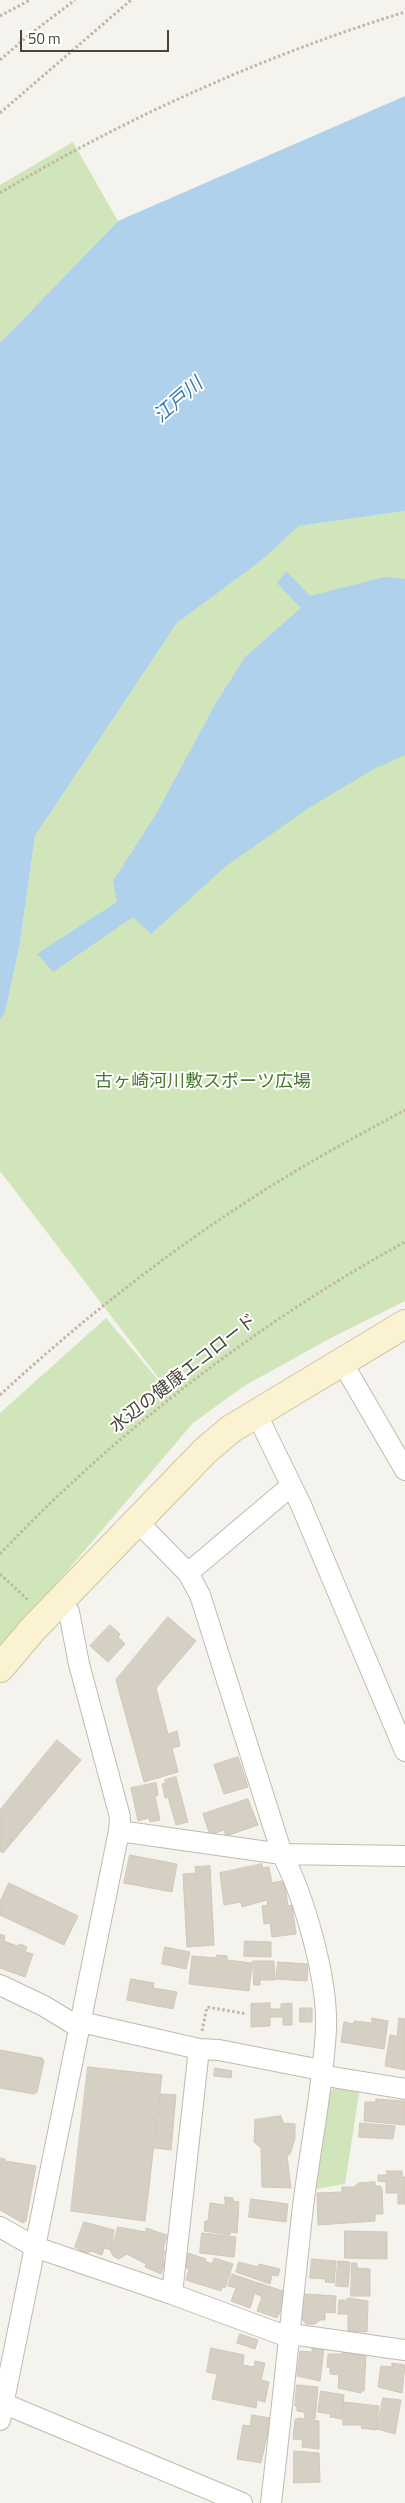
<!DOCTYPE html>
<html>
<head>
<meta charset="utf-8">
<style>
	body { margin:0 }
	#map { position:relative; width:405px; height:2503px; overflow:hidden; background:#f5f3ed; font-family:"Titillium Web",sans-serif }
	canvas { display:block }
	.scale { position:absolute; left:20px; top:30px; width:149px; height:22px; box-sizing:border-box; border:2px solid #49443a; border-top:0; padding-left:6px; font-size:15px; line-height:18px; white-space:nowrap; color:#49443a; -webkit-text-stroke:4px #fff; paint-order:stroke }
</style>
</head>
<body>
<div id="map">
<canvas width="405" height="2503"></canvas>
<div class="scale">50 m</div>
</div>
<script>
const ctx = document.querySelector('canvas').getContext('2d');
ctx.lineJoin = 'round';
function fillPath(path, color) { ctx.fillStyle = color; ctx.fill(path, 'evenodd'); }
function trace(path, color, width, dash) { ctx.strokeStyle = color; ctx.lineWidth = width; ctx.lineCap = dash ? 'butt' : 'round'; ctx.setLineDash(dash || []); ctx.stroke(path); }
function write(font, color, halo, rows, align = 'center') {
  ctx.font = font + ' "Titillium Web","Noto Sans JP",sans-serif'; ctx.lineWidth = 4; ctx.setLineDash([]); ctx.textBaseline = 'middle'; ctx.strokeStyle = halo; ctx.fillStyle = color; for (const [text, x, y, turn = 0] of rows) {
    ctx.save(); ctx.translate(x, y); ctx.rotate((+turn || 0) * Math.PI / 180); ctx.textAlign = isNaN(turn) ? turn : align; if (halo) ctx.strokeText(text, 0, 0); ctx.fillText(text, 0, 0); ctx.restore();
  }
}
const green = new Path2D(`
	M73,142L118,221L0,343V185Z
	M405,511V1301L329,1339L244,1386L193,1423L0,1650V1413L106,1318L180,1406L0,1171V1020L5,1013L20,943L35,836L177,623L262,560L299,526Z
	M341,2085L360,2087L345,2184L316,2189L324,2094Z`);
const water = new Path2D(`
	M405,96V511L299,526L262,560L177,623L35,836L20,943L5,1013L0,1020V343L118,221Z
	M286,571L310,596L385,577L405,579V755L374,769L307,809L225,867L151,934L133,917L53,972L37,954L117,902L113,881L155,816L217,701L246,656L301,608L277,583Z`);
const building = new Path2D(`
	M168,1617L196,1641L156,1688L168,1734L177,1731L180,1746L172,1748L178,1772L144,1782L116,1680Z
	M110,1625L120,1634L118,1637L125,1644L108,1662L90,1646Z
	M57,1740L81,1760L3,1853L0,1851V1810Z
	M238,1757L248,1787L224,1794L214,1765Z
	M176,1777L188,1822L176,1825L168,1797L165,1798L162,1784L166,1783L165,1780Z
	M156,1783L158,1795L155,1796L160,1820L150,1822L149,1818L138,1821L131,1788Z
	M248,1799L258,1825L226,1836L224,1830L210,1835L203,1814Z
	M130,1855L177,1864L172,1892L124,1883Z
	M262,1864V1868L269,1867L272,1883L282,1881L285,1886L288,1906L292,1905L296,1934L272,1937L270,1923L264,1924L262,1906L268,1905L267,1900L242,1907L241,1902L224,1905L220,1873Z
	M210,1866L214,1945L187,1947L183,1874L196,1873L195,1867Z
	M9,1883L78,1916L64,1945L0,1915V1902Z
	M0,1934L5,1936L4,1941L17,1946L20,1944L27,1947L25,1952L33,1954L25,1977L0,1968Z
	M245,1941L271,1942V1957L244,1956Z
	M165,1947L190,1952L186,1969L162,1964Z
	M217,1955L227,1956V1960L252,1963L249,1991L189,1984L192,1956L217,1958Z
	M253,1961H274L275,1980H260V1985H254Z
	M278,1962L308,1964L307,1981L276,1979Z
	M131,1979L154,1983L153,1988L177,1992L173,2009L127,2000Z
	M270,2003V2009H281V2004L292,2003V2025H283V2017H270V2026L251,2027V2004Z
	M300,2008H312V2022H300Z
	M372,2018L388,2021L384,2049L341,2042L344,2022L354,2024V2021L372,2023Z
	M399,2018L405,2019V2070L385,2066L390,2035L397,2036Z
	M0,2050L42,2058L44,2061L37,2092L34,2094L0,2088Z
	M88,2067L162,2075L145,2221L71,2211Z
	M215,2068L232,2071L231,2078L214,2076Z
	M161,2094L176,2095L171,2150L155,2148Z
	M376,2099L405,2101V2125L364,2121L365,2102H376Z
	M281,2116L283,2123L295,2124V2139L290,2154L287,2156L291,2188L262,2187L261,2148L254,2142L255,2120Z
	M360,2123L395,2126L393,2139L359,2137Z
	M0,2158L5,2159V2161L36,2166L26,2221L23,2223L0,2210Z
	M387,2171H402V2177H405V2204H398V2193H386V2182L378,2181V2175H387Z
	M375,2182V2186H380L382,2189L383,2214H375V2221L318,2225L317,2193L342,2192V2187H354L359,2183Z
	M225,2197L233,2198V2201L239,2202L237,2233L230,2232V2235L204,2231L205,2221H208L210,2203L225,2205Z
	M251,2199L288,2204L286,2222L249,2217Z
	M84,2222L114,2230L111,2250L104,2248L102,2255L91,2251L86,2254L75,2247Z
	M118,2227L146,2232V2228L167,2235L163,2250H165L163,2260H166L161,2274L145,2267L146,2264L127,2254L119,2259L113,2256L111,2252Z
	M345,2231L387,2232V2259L345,2258Z
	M202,2233L236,2237L234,2257L200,2253Z
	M188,2253L206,2259L205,2261L212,2264L214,2258L233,2264L225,2288L222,2287L221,2291L186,2280L189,2269L184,2267Z
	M312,2259L336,2261L334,2283L325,2282L326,2279L310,2278Z
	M338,2261L350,2262L348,2287L336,2286Z
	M239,2262L258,2267L259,2264L280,2269L278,2276L272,2275L270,2284L236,2272Z
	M352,2263H357V2268L370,2269V2296H351Z
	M232,2274L258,2283L250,2308L231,2301L236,2288L228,2286Z
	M259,2283L283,2291V2306L277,2318L257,2311L262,2297L256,2294Z
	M305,2294L336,2296L335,2313L325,2312V2320H320L315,2324H306L301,2318Z
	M348,2298L368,2301L367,2332L348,2331V2314H338L339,2300H348Z
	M240,2334L258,2340L255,2349L237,2343Z
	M312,2347L324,2348L320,2381L297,2376L300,2351L312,2352Z
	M211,2348L244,2355L243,2365L254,2367L255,2361L265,2363L261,2380L269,2382L265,2402L257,2400L256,2408L212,2399L217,2374L207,2372Z
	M343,2352L364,2354L366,2357L364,2391H361V2393L338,2388L339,2375L330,2374V2367H327L328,2354H342Z
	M392,2363L405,2365L402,2393L378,2387L381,2366L392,2367Z
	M297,2385L318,2387L315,2419L305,2418L304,2412L297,2411V2407L295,2406Z
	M321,2391L344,2395L342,2419L330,2417L331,2414L318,2412Z
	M383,2398L401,2400L395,2434L377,2429Z
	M344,2402L379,2406L376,2430L361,2428L362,2425H343Z
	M252,2415L271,2418L261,2463L237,2459L243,2425L250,2426Z
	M299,2418L319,2421V2449L302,2447L303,2440L293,2439L295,2420Z
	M294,2451L319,2453L320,2482L294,2483Z`);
const path = new Path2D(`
	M0,16L30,0
	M0,60L29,35L75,0
	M0,113L131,0
	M0,193C127,117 263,56 405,12
	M0,1395C79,1322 166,1253 257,1195C305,1164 355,1137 405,1110
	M0,1554C113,1434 260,1321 405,1242
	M0,1574L28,1600
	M202,2031L207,2007L247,2014`);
const street = new Path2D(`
	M342,1362L405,1470
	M256,1413L301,1505L405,1751
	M137,1521L188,1573L200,1595L282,1854C305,1898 328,1980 326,2029C323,2093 307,2161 301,2225C291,2317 282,2410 271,2503
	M188,1573L291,1486
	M119,1831L282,1854L405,1856
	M0,1985L44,2006L80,2028
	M81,2022L199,2049L219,2050L321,2070
	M320,2075L405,2089
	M0,2227L35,2247L172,2294L291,2338
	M172,2294L199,2049
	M291,2334L405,2350
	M0,2402L242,2503
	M0,2420L119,1831L120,1817L79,1664L69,1612L59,1603`);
const secondary = new Path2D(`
	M0,1668L33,1629L205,1451L231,1429L405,1324`);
const parkNames = [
	["古ヶ崎河川敷スポーツ広場",203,1083]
];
const streetNames = [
	["水辺の健康エコロード",184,1374,-38]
];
const waterNames = [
	["江戸川",179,401,-41]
];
fillPath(green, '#d0e5b9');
fillPath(water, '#afd1eb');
fillPath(building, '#d6cfc3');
trace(building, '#d0c7b7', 1);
trace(street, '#c0bbb0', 22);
trace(secondary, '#d0c6a0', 30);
trace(path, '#c1b7a2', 3, [2.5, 2.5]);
trace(street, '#fff', 20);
trace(secondary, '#faf2d1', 28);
write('18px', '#497731', '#fff', parkNames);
write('18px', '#49443a', '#fff', streetNames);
write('italic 19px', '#3b79ad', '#fff', waterNames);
</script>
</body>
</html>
